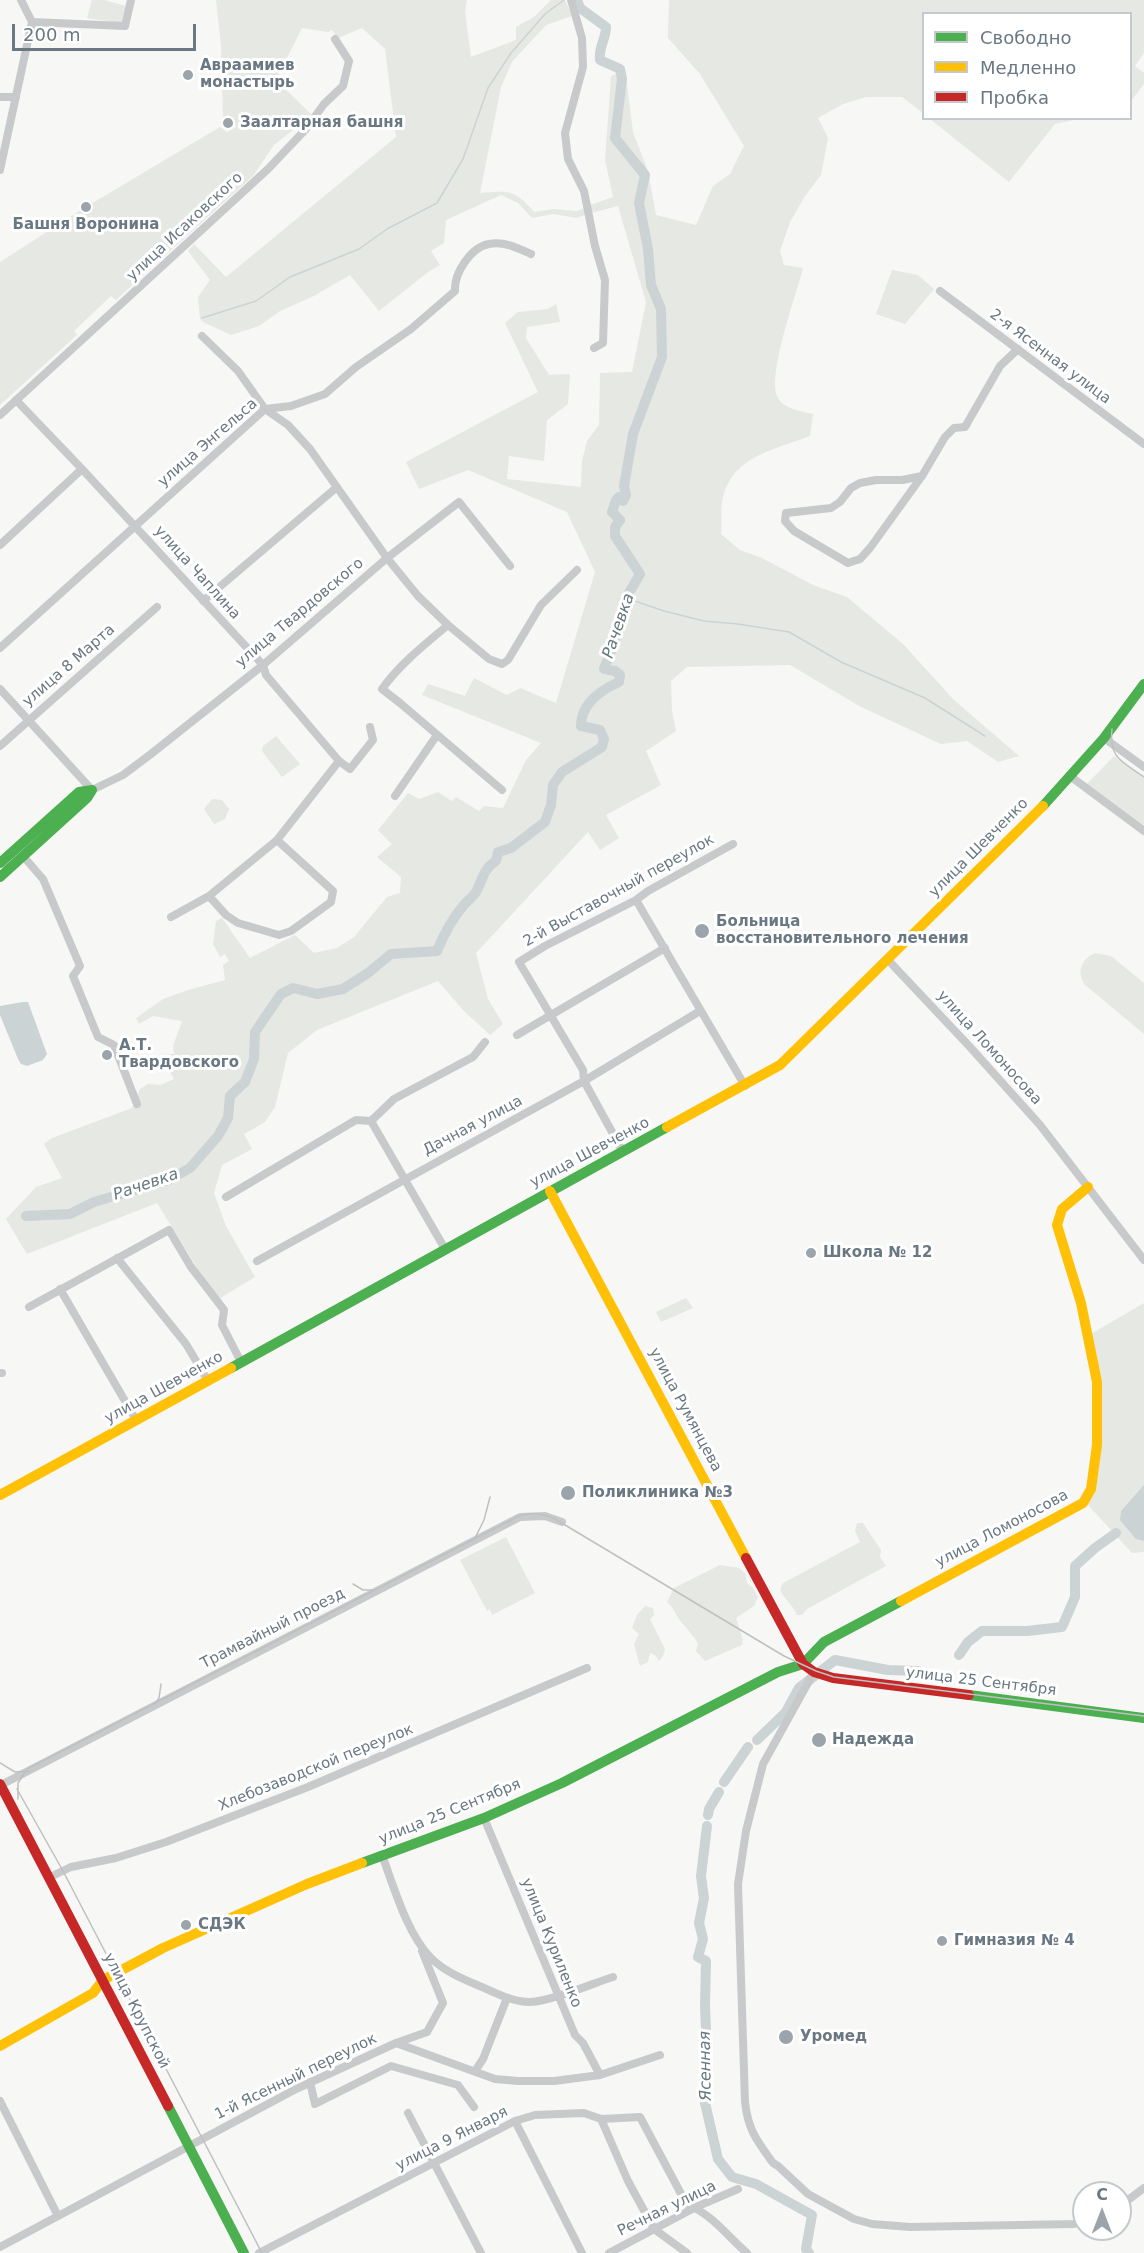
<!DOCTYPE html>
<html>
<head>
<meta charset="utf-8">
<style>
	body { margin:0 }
	#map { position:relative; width:1144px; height:2253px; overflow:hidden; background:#f7f7f6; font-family:"DejaVu Sans",sans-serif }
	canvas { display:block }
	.legend { position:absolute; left:922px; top:12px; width:210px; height:108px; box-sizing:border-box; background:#fff; border:2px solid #c3c9cd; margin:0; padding:8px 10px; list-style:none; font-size:18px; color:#6a7883 }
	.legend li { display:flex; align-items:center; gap:12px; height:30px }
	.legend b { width:30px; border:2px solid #c3c9cd }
	.north { position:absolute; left:1072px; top:2181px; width:60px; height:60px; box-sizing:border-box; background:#fff; border:2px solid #c3c9cd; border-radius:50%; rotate:0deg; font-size:16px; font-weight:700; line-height:24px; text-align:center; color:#6a7883 }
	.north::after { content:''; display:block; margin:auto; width:21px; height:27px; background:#9ba4ab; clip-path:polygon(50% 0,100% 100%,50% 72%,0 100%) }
	.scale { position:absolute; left:12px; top:24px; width:184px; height:27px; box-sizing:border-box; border:3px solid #6a7883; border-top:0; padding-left:8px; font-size:18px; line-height:21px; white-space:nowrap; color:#6a7883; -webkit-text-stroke:4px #fff; paint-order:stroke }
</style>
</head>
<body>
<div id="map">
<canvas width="1144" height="2253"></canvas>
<ul class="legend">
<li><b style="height:8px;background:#4caf50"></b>Свободно</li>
<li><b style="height:8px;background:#ffc107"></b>Медленно</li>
<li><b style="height:8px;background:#c62828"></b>Пробка</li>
</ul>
<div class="north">С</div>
<div class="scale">200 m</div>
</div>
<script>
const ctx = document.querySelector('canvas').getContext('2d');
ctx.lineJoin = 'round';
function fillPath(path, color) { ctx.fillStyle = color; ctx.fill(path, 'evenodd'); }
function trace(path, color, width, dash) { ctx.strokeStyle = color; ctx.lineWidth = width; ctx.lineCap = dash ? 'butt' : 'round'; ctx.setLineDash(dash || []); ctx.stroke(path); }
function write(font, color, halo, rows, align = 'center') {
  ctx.font = font + ' "DejaVu Sans",sans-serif'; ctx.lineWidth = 6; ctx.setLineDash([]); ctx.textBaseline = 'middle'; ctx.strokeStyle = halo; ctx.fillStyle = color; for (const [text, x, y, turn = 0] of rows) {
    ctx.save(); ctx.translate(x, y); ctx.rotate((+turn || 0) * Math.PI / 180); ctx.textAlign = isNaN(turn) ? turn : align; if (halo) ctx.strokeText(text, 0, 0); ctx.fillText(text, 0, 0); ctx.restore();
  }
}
const green = new Path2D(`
	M92,0H104L126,6L121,23L87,18Z
	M216,0H467L465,11L471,57L516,40V27L534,17L551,0H565L572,16L546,25L512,62L501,87L480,193C507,191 514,188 534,212L554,209L577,211L585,208L587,214L577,218L553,214L532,218L518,203L501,195L446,220L444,243L431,251L440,265L428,272L379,311L350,275L312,297L280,311L259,326L231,335L203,322L200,319L198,297L210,280L188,251L194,244L226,277L396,137L385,49L362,28L338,38L332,30L328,32L302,28L276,80L312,115L274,145L253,176L116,300L111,296L74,331L77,335L0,405V262L81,210L84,214L93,208L91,204L220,127L227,132L236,127L234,118L228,115L223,117L221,46Z
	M669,0H1144V53L1135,66L1144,73V84L1131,101L1130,14H924L923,113L902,97H866L843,104L818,118L828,138L821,175L805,196L790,222L780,251L784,265L803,268C796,296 768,372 777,396C782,409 801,411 813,414L810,436C776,449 733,456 723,497C720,508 722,523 721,534L740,550L762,558L813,585L847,597L903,644L954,700L1019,756L998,762L967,741L941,744L861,707L790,665L687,667L671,681L672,711L676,731L646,751L661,785L606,815L619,838L600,850L588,832L476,953L488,999L503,1024L490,1035L464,1011L438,981L317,1030L288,1053L275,1107L265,1122L244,1134L252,1149L222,1165L214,1193L226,1226L255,1277L217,1300L157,1203L27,1254L6,1219L36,1187L62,1178L44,1144L52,1138L132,1108L140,1089L148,1084L160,1085L174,1079L161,1055L174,1054L173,1046L182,1021L153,1016L139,1024L136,1018L163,999L188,990L225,980L223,965L229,961L225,954L220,957L213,944L216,921L222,918L250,958L295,935L314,953L337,948L354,937L387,897L400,893L401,877L377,857L392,844L378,830L408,793L419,799L438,792L452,801L456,797L479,811L484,806L503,808L526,760L541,743L422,695L428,684L465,696L474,678L507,695L520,688L556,703L595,572L567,512L468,470L419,489L406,462L538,392L505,323L518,312L548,309L556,304L560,322L527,327L526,338L549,375L570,374L568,404L547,420L544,461L509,456L507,479L581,487L582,461L587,441L599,425L600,373L632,372L646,302L618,206L591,213L590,205L613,197L605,160L611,76L625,70L633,132L648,171L656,215L696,225L713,186L730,174L744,146L700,74L668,38Z
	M930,119H1078L1055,124L1009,182Z
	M892,270L918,275L934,289L905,324L876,314Z
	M276,736L300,764L282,777L262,751L263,746Z
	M1114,756L1144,778V829L1085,786Z
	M212,799L222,800L229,809L225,819L214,824L204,809Z
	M1095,953L1111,956L1144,983V1034L1084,984C1077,971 1081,959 1095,953Z
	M686,1298L693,1308L661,1322L656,1312Z
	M1144,1303V1552L1132,1553L1088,1505L1098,1476L1100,1437L1091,1334Z
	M857,1523H863L881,1550L880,1557L886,1566L807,1609L802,1615H797C793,1605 785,1600 780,1590L783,1583L860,1542L855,1531Z
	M506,1537L535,1593L492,1615L490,1609L487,1611L460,1560Z
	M720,1565L739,1568L745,1573L747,1583L753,1588L758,1597L754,1606L736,1618L743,1640L742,1645L705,1661L696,1651L698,1644C694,1636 688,1630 682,1623C676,1616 675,1609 667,1602L674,1588Z
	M645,1606L653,1608L654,1615L650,1619L665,1649L663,1656L659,1661L655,1655L650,1653L648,1662L640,1666L634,1644L639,1634L632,1628L637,1615Z`);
const water = new Path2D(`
	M22,1002H28L47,1054L43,1060L27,1066L21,1064L18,1059L0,1015V1006Z
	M1144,1485V1541L1136,1539L1120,1520L1121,1511Z`);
const stream = new Path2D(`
	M202,318L256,301L290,277L359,249L387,229L437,203L463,159L488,88L511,53L545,14L564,0
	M626,598L664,611L704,621L738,624L789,632L841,662L925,698L985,736`);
const river = new Path2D(`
	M26,1216L70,1214L94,1202L169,1180L190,1168L218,1136L228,1118L230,1096L245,1082L254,1059L255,1032L281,994L293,988L317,994L343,989L368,973L391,954L437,951C444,934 452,919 463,906C467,901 473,897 476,892C483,879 483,869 496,861L498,852L511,848L545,822L551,805L553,785L562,772L602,747L604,739L600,730L581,726C581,704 601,690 619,682L620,675L615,671L604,669L620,627L626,598L640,574L615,536V527L620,520L612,512L616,500L619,497L623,501L626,495L624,486L633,434L662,357L661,309L651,285L648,249L639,203L645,175L615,138L622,79L620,69L600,60C598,48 606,39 606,27L580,8L577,0
	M959,1655L968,1642L982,1631H1027L1062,1627L1075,1597V1566L1095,1548L1116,1533
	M757,1740L786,1712L799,1688L835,1660L888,1670L918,1671
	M724,1782L748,1747
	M708,1815L709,1809L719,1792
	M707,1826L701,1876L704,1898L699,1923L703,1939L698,1957L706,1961L705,2006L707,2055L704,2081L707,2088L705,2103L718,2159L732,2177L756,2184L812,2215L806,2249L809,2253`);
const street = new Path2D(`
	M21,0L32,22
	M571,0L582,38L583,67L565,133L568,159L584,191L595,246L605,280L603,343L594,348
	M32,22L125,26L131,0
	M0,97H16
	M0,170L32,22
	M940,291L1144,444
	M202,336L238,371L265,409L288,425L310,449L387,558L418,596L448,625L489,659L502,664L508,660L541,605L577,570
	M16,400L82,469L263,665L266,675L339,761L350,769L373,740L370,727
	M0,415L268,169L306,129L324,104L343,86L349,61L335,39
	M922,476L870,548L860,559L848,563L794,531L785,521L786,513L831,508L840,502L851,488L860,483L876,480H902L922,476L945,437L954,428L965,427L1000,366L1018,349
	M0,545L82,469
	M203,601L337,487
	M448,625C424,645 400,664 382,689L400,703L502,790
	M0,648L265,409L291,406L325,394L356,367L411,329L455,291C454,273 471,247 489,244C504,241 518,248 531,254
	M0,689L92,790L123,775L151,754L263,665L387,558L459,502L510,566
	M1104,738L1144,767
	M0,746L157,607
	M1070,776L1144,831
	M395,796L437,735
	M23,856L43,879L80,966L73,976L98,1037L114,1045L137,1104
	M209,896L226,915L238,923L279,935L291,931L331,902L333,891L277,840
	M636,900L745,1086
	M171,917L209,896L277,840L339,761
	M888,960L970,1047L1040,1125L1144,1260
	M517,1035L665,948
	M371,1121L445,1249
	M623,1152L584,1081L583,1070L519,962L545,946L636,900L648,891L733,844
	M226,1197L356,1120L371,1121L394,1099L473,1057L485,1042
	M117,1258L186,1344L208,1381
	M257,1261L584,1081L700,1011
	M60,1289L136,1420
	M29,1307L169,1230L191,1267L224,1310L222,1325L241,1362
	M0,1373H2
	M814,1672L763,1764L746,1831L738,1884L745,2102C748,2130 757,2141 773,2163L778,2166L808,2194L854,2219L872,2224L910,2227L1074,2224L1084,2221
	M1,1785L520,1517L545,1516L562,1522
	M484,1818L575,2035L583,2043L600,2075
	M382,1855C394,1887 407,1934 431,1958C445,1972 465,1980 482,1987C497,1994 514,2002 530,2002C552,2001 591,1984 613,1977
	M50,1877L71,1867L116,1858L166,1842L308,1787L587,1668
	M396,2043L427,2032L443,2003L422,1951
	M475,2071L483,2059L507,1998
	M310,2082L315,2104L391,2066L458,2085L474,2107
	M0,2101L58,2216
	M408,2113L481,2253
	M601,2119L628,2181L654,2229L687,2253
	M515,2121L582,2253
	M1120,2206L1144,2188
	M0,2247L296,2089L396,2043L495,2079L518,2081H554L600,2075L660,2055
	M259,2253L515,2121L535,2115L584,2113L601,2119L640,2117L687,2205C710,2212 729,2238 747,2253
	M609,2253L696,2207L738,2189`);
const fast = new Path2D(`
	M1043,806L1104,738L1144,684
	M0,863L79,792L92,790
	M0,877L87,798L92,790
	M231,1368L667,1127
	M969,1695L1144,1718
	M362,1863L484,1818L562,1783L778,1672L803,1664L824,1642L901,1601
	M168,2106L244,2253`);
const slow = new Path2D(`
	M667,1127L780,1065L1043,806
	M550,1191L746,1558
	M0,1495L231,1368
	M901,1601L1083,1503L1091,1489L1097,1445V1382L1081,1303L1057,1225L1062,1209L1088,1187
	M0,2046L93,1993L103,1980L163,1948L307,1884L362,1863`);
const jam = new Path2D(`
	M746,1558L803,1664L814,1672L833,1678L969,1695
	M0,1784L168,2106`);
const tram = new Path2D(`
	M1112,729C1109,759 1122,761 1144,777
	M474,1540L484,1520L490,1497
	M353,1584L363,1590H376
	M155,1704L159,1698L161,1684
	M0,1763L15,1772L30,1771
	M17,1789L63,1871L262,2253
	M18,1799V1783L27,1769L515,1518C528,1512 542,1513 555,1519L784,1656L816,1671L834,1677L1144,1716`);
const markers = [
	[188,75,6,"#9ba4ab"],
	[228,123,6,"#9ba4ab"],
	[86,207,6,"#9ba4ab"],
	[702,931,8,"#9ba4ab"],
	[107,1055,6,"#9ba4ab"],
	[811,1253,6,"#9ba4ab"],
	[568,1493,8,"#9ba4ab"],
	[819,1740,8,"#9ba4ab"],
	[186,1925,6,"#9ba4ab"],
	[942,1941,6,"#9ba4ab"],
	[786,2037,8,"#9ba4ab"]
];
const poiNames = [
	["Авраамиев",200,66],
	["монастырь",200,83],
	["Заалтарная башня",240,123],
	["Башня Воронина",86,225,"center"],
	["Больница",716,922],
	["восстановительного лечения",716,939],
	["А.Т.",119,1046],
	["Твардовского",119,1063],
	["Школа № 12",823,1253],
	["Поликлиника №3",582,1493],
	["Надежда",832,1740],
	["СДЭК",198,1925],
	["Гимназия № 4",954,1941],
	["Уромед",800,2037]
];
const streetNames = [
	["улица Исаковского",185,227,-43],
	["2-я Ясенная улица",1050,357,37],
	["улица Энгельса",208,443,-41],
	["улица Чаплина",197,573,48],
	["улица Твардовского",300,613,-40],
	["улица 8 Марта",69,666,-41],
	["улица Шевченко",979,848,-45],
	["2-й Выставочный переулок",619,891,-29],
	["улица Ломоносова",989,1048,48],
	["Дачная улица",473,1126,-28],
	["улица Шевченко",590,1153,-28],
	["улица Шевченко",164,1388,-29],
	["улица Румянцева",685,1410,62],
	["улица Ломоносова",1002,1529,-28],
	["Трамвайный проезд",273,1629,-27],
	["улица 25 Сентября",981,1682,7],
	["Хлебозаводской переулок",316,1768,-22],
	["улица 25 Сентября",450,1812,-22],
	["улица Куриленко",551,1943,68],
	["улица Крупской",136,2011,63],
	["1-й Ясенный переулок",296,2077,-26],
	["улица 9 Января",452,2139,-27],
	["Речная улица",667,2209,-26]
];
const waterNames = [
	["Рачевка",619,626,-71],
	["Рачевка",146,1185,-19],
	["Ясенная",706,2066,-91]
];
fillPath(green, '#e6e8e4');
fillPath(water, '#ccd3d5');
trace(stream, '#ccd3d5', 1.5);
trace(river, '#ccd3d5', 10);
trace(street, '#c8c9ca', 8);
trace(fast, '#4caf50', 10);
trace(slow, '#ffc107', 10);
trace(jam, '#c62828', 10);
trace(tram, '#bec0c1', 1.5);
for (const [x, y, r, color] of markers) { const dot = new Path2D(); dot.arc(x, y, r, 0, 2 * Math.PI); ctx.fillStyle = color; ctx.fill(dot); trace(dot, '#fff', 2); }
write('bold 15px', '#6a7883', '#fff', poiNames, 'left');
write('15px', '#6a7883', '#fff', streetNames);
write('italic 16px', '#66787f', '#fff', waterNames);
</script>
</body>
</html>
